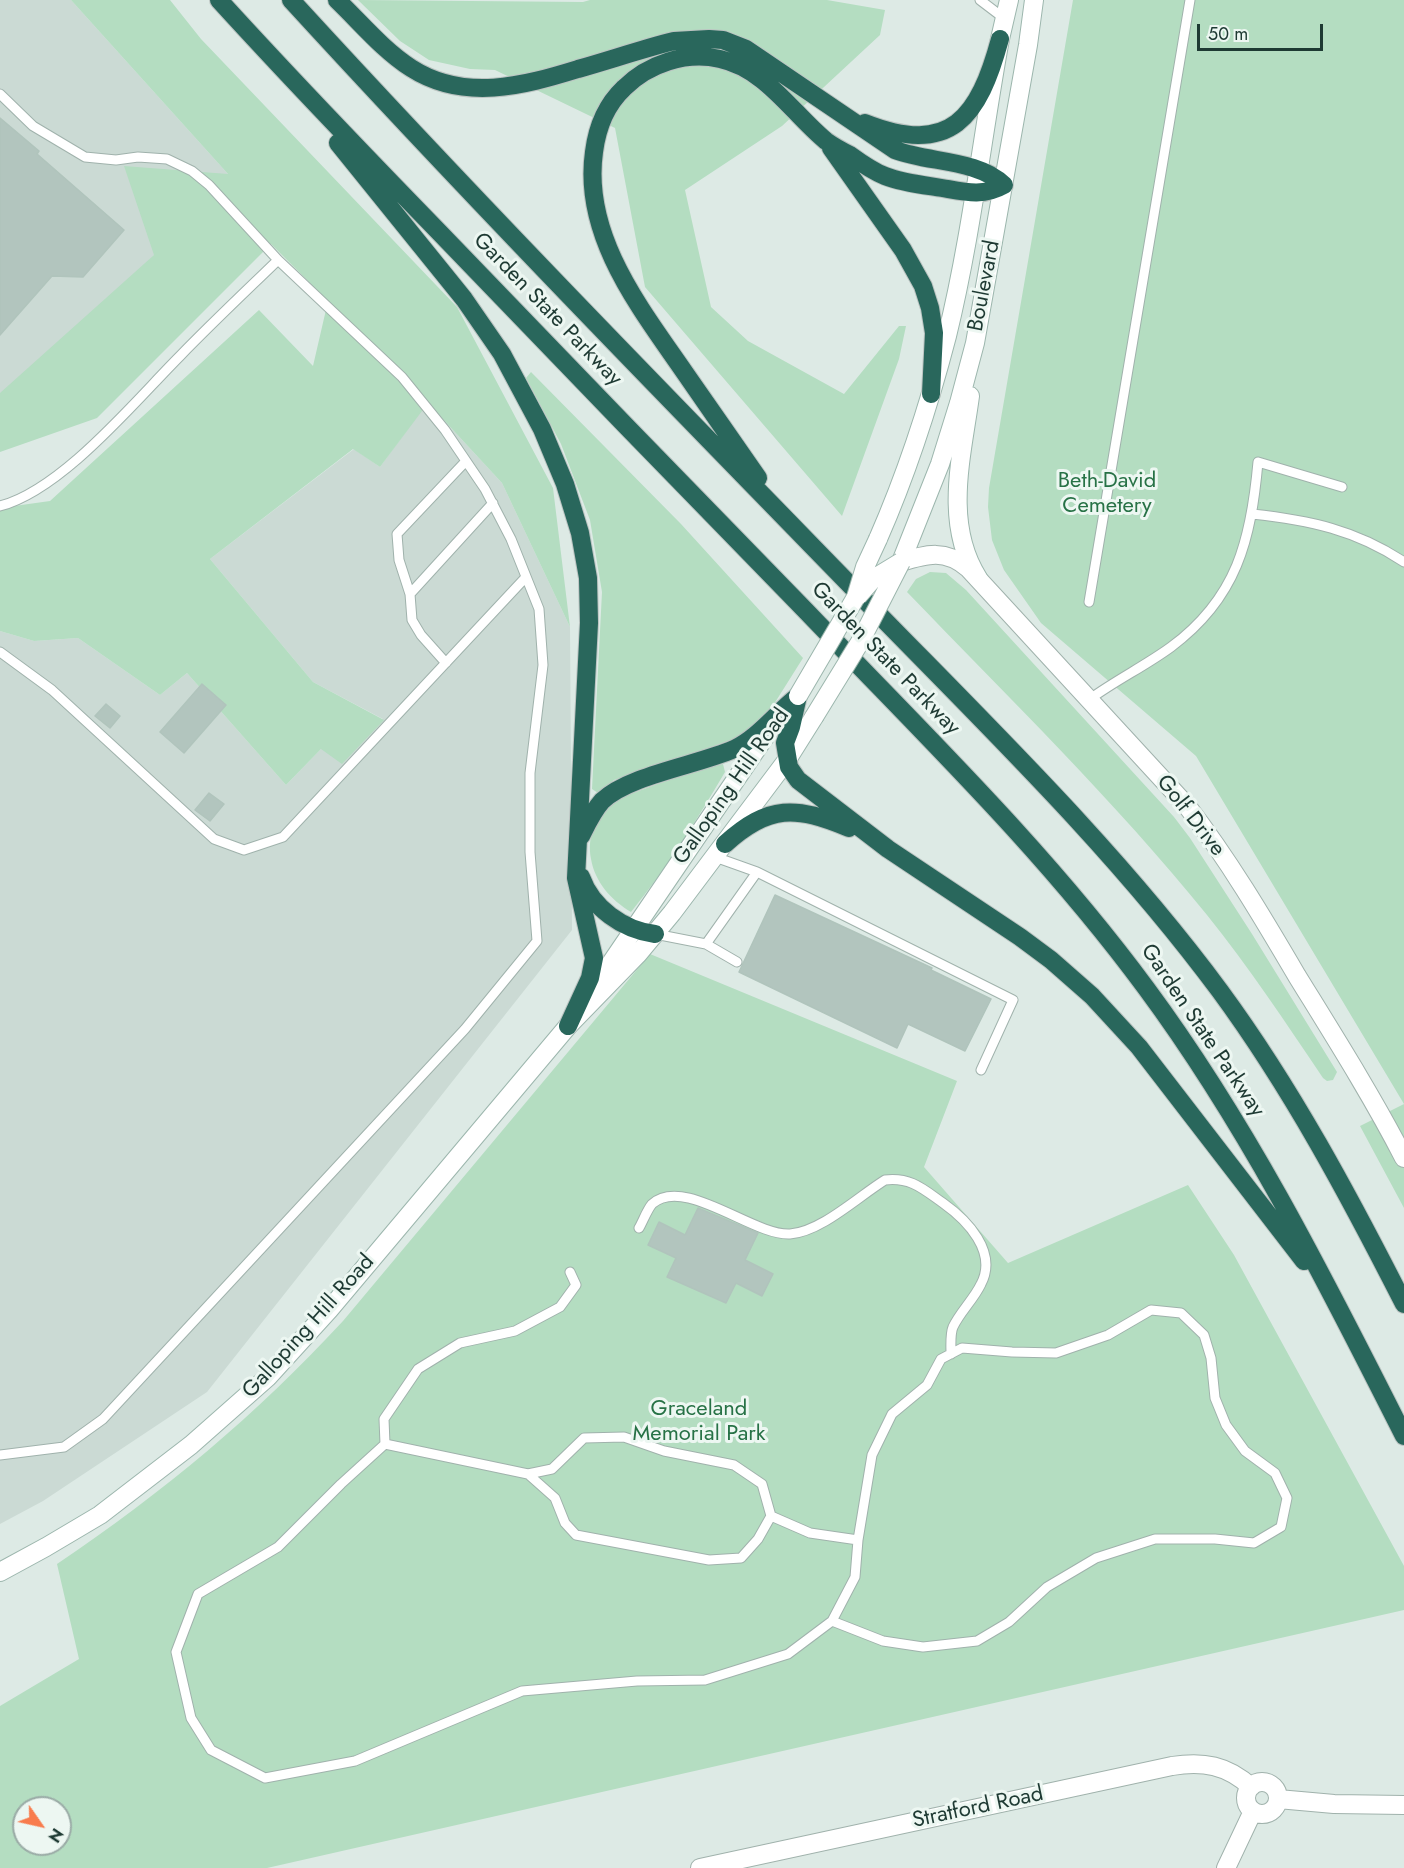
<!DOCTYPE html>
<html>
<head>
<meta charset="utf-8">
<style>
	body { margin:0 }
	#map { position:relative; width:1404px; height:1868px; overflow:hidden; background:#ddeae5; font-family:Jost,sans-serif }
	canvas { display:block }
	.north { position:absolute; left:12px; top:1796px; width:60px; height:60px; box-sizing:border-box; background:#edf7f2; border:2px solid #9aaba6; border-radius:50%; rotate:124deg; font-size:16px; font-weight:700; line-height:24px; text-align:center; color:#1e3a33 }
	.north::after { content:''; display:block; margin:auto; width:21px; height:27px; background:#f87c4d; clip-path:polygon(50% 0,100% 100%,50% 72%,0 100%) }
	.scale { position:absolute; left:1197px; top:24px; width:126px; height:27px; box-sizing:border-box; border:3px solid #1e3a33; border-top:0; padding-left:8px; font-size:18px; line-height:21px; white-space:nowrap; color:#1e3a33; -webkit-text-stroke:4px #edf7f2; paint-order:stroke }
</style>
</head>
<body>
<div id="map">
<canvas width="1404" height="1868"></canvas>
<div class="north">N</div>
<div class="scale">50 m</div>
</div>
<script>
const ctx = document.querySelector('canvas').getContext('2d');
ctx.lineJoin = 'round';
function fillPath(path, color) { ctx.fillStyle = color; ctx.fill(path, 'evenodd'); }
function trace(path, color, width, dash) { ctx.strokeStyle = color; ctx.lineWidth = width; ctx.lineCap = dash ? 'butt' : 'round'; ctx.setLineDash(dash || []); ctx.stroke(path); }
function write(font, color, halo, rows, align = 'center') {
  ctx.font = font + ' Jost,sans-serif'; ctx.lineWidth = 6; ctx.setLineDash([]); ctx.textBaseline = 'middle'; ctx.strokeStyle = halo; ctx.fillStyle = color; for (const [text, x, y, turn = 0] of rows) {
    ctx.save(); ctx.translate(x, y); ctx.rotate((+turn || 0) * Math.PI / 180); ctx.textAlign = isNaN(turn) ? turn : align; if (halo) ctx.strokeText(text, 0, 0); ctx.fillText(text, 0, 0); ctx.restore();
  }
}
const built = new Path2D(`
	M0,0H71L228,174L0,425Z
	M427,402L502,483L570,627L572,930L207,1392L43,1501L0,1524V631L34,641L78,638L160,695L187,673L286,785L321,749L383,719L313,682L210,559L354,449L380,467Z`);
const green = new Path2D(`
	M71,0H170L201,39L457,307L553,488L570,627L502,483L428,403L380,467L353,449L210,559L313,682L384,720L342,764L321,749L286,785L187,673L160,695L78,638L34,641L0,631V508L50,501L259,310L313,366L328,301L271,244L97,418L0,452V393L154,255L124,166L228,174Z
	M358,0L583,2L590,0H827L885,10L880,35L782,126L685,190L711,307L748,341L844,394L899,326H906L899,359L842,516L645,287L615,128L495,70L470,69L429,60L400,41Z
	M1073,0H1404V1208L1360,1126L1404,1104L1196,756L1041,623L1004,570L992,540L988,507L989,488Z
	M531,372L681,524L803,658L769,712L739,737L678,759L614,780L598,793L592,789L602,592L590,520L561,444L526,378Z
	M930,572L946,573L966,590L1174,817L1190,838L1252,934L1337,1072L1333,1080L1327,1081L1323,1078C1286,1023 1249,967 1207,915C1115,801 1009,698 907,592L916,579Z
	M723,764L725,772C697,820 666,869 631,912C611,900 595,882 591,859C587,836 595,818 611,802C617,797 629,794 636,792C665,781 693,771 723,764Z
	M650,954L957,1081L924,1167L1008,1263L1188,1185L1234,1255L1404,1566V1610L267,1868H0V1706L79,1659L57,1564C164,1492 255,1416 343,1321ZM24,1808H60V1844H24Z`);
const building = new Path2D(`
	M0,118L39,151L37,154L124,230L83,277L52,276L0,335Z
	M202,684L226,705L184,753L160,732Z
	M106,704L120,716L110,728L95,716Z
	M209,793L224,804L210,821L195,810Z
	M775,895L932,968L931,970L991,999L965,1051L908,1024L897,1048L739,972Z
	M698,1208L758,1233L745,1260L773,1274L762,1296L736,1283L726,1303L667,1277L676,1258L648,1245L659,1222L685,1235Z`);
const service = new Path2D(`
	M980,0L1005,19
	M0,94L33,126L85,157L116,160L138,157L167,159L192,171L209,185L278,260L402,377L445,430L485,489L511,539L539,609L543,665L530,773V852L537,941L465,1029L103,1419L64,1447L0,1455
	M0,506C62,490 135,401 180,356C212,323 245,292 278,260
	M1252,514C1309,520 1356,530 1404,562
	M410,594L399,560L397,534L466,461
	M1089,602L1190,0
	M0,652L52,690L214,839L244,850L283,837L526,577
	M446,663L421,635L412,620L410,594L493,503
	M1090,699C1116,680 1145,666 1171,647C1237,598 1251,540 1258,462L1342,487
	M715,857L757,872
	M655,934L706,944L737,962
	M706,944L757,872L1013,1000L981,1070
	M639,1228C643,1221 647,1210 652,1204C684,1175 753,1236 790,1234C821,1232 859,1196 885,1180C911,1177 923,1189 943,1203C967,1220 998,1252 981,1284C974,1299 960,1312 953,1327C950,1334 951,1346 951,1354
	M570,1272L576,1285L560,1307L515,1331L460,1343L418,1369L384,1419L385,1444L528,1474L552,1469L584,1438L624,1437L664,1451L734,1465L762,1484L771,1516L810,1533L858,1540
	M385,1444L341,1484L278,1547L198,1594L176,1652L191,1718L211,1750L265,1778L355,1761L522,1691L637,1681L705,1680L788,1654L832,1621L855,1577L858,1540L872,1455L892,1414L927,1385L941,1359L962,1348L1012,1352L1056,1353L1108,1335L1151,1310L1181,1313L1204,1335L1211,1358L1215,1398L1226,1425L1245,1451L1275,1473L1287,1498L1281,1527L1254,1543L1215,1539H1155L1096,1558L1047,1587L1009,1622L977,1641L923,1647L883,1641L832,1621
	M528,1474L555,1498L565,1523L576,1535L709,1560L741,1558L758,1539L771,1516`);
const minor = new Path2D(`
	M901,562C928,554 945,549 968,568L1187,806C1228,859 1263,918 1297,976C1334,1036 1372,1096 1404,1158
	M1246 1798a16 16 0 1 1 32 0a16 16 0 1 1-32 0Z
	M1278,1799L1334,1804L1404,1805
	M700,1868L1172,1766C1203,1761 1227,1765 1251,1787
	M1226,1868L1253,1811`);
const secondary = new Path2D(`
	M970,396C962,456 943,523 978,578
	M878,539C907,473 929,405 947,336C971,238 982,138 1000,39L1009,0
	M901,562L940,464L959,403L975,343L1028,45L1034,0
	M596,985L775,722
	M0,1572L46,1547L100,1515L191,1445L268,1377L329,1310L568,1026L638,954L672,913L787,760L814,717`);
const motorway = new Path2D(`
	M219,0C291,79 365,156 439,232C561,359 683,485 806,611C923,733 1046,852 1146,988C1249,1127 1326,1282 1404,1436
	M291,0C474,200 664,394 853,588C979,718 1112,845 1220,991C1292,1089 1349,1196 1404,1304
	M337,0C361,23 383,50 411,68C464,102 523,86 578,69C610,60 642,49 674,41L709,39L723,40L746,49L895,150C929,163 977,159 1004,185C983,197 965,192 942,188C923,185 903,183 885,176C872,171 861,163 850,155C842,151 833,146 826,141C792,113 766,69 720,59C686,51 648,64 624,88C606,105 597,128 594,152C582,236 641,309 685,373C709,408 734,443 758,478
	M865,123C951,157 979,117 1000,39
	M338,143L464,299L502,354L542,429L565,484L580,533L588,578L589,623L576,878L594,958L590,978L568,1026
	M831,148L903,250L923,286L930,308L934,333L931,394
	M798,696L791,727L785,743L789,767L798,780L888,849L1020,937L1051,960L1092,996L1139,1047L1304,1261
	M581,836C587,824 593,811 602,801C629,775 698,765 734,749C759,737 776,713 798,696
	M725,844C769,804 796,806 849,828
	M581,877C592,908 623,930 655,934`);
const secondaryBridge = new Path2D(`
	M858,596L873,579L901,562
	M798,696L856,597L865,567L878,539
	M814,717L860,642L901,562`);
const streetNames = [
	["Boulevard",985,286,-79],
	["Garden State Parkway",547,310,46],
	["Garden State Parkway",885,659,46],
	["Galloping Hill Road",732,787,-55],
	["Golf Drive",1190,816,52],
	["Garden State Parkway",1202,1031,56],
	["Galloping Hill Road",309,1327,-48],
	["Stratford Road",978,1808,-12]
];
const parkNames = [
	["Beth-David",1107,482],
	["Cemetery",1107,507],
	["Graceland",699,1410],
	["Memorial Park",699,1435]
];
fillPath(built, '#cbdad4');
fillPath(green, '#b4ddc1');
fillPath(building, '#b2c5be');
trace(building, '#b0c4bc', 1.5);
trace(service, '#a0b2ac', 11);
trace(minor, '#a0b2ac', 20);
trace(secondary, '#9cb6ad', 20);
trace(motorway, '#bcc4c2', 20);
trace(service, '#fff', 9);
trace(minor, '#fff', 18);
trace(secondary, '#fff', 18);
trace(motorway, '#29675c', 18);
trace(secondaryBridge, '#9cb6ad', 20, []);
trace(secondaryBridge, '#fff', 18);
write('22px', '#1e3a33', '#edf7f2', streetNames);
write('22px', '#277246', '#edf7f2', parkNames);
</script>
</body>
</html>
